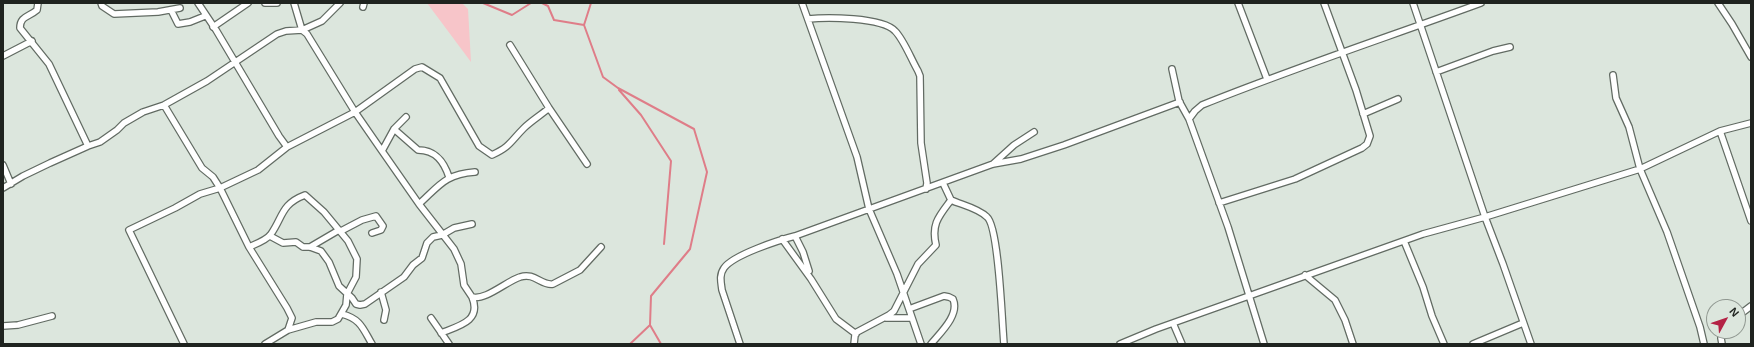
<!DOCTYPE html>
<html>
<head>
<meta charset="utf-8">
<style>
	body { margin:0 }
	#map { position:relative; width:1754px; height:347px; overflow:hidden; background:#dce6dd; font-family:Arial,sans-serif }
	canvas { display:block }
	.frame { position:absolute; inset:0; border:4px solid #1f231f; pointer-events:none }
	.north { position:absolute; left:1706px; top:299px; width:40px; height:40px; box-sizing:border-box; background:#dce6dd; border:1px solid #909891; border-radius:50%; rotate:50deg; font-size:11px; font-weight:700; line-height:16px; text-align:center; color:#1f231f }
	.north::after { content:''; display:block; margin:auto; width:14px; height:18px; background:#b42245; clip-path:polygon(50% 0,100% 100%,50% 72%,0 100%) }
</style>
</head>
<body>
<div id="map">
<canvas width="1754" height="347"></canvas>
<div class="frame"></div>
<div class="north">N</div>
</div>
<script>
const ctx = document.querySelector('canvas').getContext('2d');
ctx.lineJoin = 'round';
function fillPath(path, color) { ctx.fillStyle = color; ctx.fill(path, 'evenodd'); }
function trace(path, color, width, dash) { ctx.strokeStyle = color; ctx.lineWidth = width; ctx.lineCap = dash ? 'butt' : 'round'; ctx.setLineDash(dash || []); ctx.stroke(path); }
const green = new Path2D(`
	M427,3H462L468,9L471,62Z`);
const stream = new Path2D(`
	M483,3L512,15L531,3
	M542,3L548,6L554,20L584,25
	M591,3L584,25L603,77L618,88L694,129L707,172L690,249L651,296L650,325L630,344
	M619,90L641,115L671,161L664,244
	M650,325L661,344`);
const minor = new Path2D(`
	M38,3L37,10C29,17 20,16 20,28L49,64L88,146
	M101,3L102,6L114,14L158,12L180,8
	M198,3L216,30L279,136L287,147
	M265,3H277
	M294,3L302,30L322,21L340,3
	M802,3L857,157L869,209L897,274L921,344
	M1238,3L1267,79
	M1413,3L1485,217L1503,264L1531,344
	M1718,3L1732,24L1751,57
	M363,7L364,3
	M171,10L178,24L190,22L205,16
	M808,19C826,17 882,17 895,31C904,40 911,59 918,71L920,76L921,143L927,183L926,189
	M213,27L248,3
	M510,45L549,108L587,164
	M3,56L32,41
	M1172,69L1179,101L1189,119
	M1436,72L1493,51L1510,47
	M1613,75L1616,98L1629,127L1640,169L1667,232L1700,327L1704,344
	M164,105L202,168L213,177L220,188L249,247L287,308L292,318L288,330
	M1363,114L1398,99
	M394,129L418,150C436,150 444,162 449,177
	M1720,131L1751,221
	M382,151L419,204L454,249L461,264L464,285L472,297C485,301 507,281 520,277C535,272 541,286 553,284L580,270L601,247
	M993,164L1014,145L1034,132
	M3,165L11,184
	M3,188L23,176L50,163L88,146L100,142L117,130L124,123L143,112L164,105L207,81L277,34L286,31L302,30L307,34L355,112L382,151L394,129L406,117
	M951,200C962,205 978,208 987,217C999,227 1002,323 1004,344
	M1219,203L1295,179L1362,148L1367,144L1370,136L1356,90L1324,3
	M419,204C439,186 445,174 475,172
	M341,231L362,220L376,216L383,226L381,230L372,233
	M270,236L283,243L296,242L303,247H310L321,251L329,262L339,286L352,298L356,304L360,305L365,304L404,277L413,265L422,258L427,243L433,237L442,235L454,228L472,224
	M795,236L803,252L809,271
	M782,239L811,279L836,319L856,334
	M1404,241L1423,287L1432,316L1444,344
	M249,247C256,244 267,240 271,234C283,217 281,204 305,195L324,212L348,241L357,259L356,277L347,294L346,305L338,319L332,322H316L288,330L265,344
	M310,247L339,230
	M1305,275L1335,300L1345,320L1353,344
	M381,292L386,310L384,320
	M909,309L944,296L949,297L953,299C960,315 940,333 931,344
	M342,314C361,319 363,329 372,344
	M1738,316L1751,306
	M431,318L449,344
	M886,318H912
	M1173,323L1182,344
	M3,326L18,325L52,316
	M441,333C459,326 482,321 472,297
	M184,344L129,230L175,208L200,194L220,188L258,170L287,147L355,112L415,69L422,67L440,78L479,146L492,155C511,146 510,142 524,128C531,121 541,115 549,108
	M740,344L722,290C721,282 719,275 724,268C733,255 779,240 795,236L993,164L1021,159L1064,145L1180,102
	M854,344L855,335L857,332L889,315L894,311L918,264L936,245C931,224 939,216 951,200L943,183
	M1120,344L1156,329L1423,234L1485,217L1640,169L1720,131L1751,123
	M1264,344L1228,227L1189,119L1195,111L1202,105C1294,68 1388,37 1481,3
	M1473,344L1523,323
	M1722,344L1721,338L1724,331`);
fillPath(green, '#f7c5c9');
trace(stream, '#df7d88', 2);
trace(minor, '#626b63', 8);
trace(minor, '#fff', 5.5);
</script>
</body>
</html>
